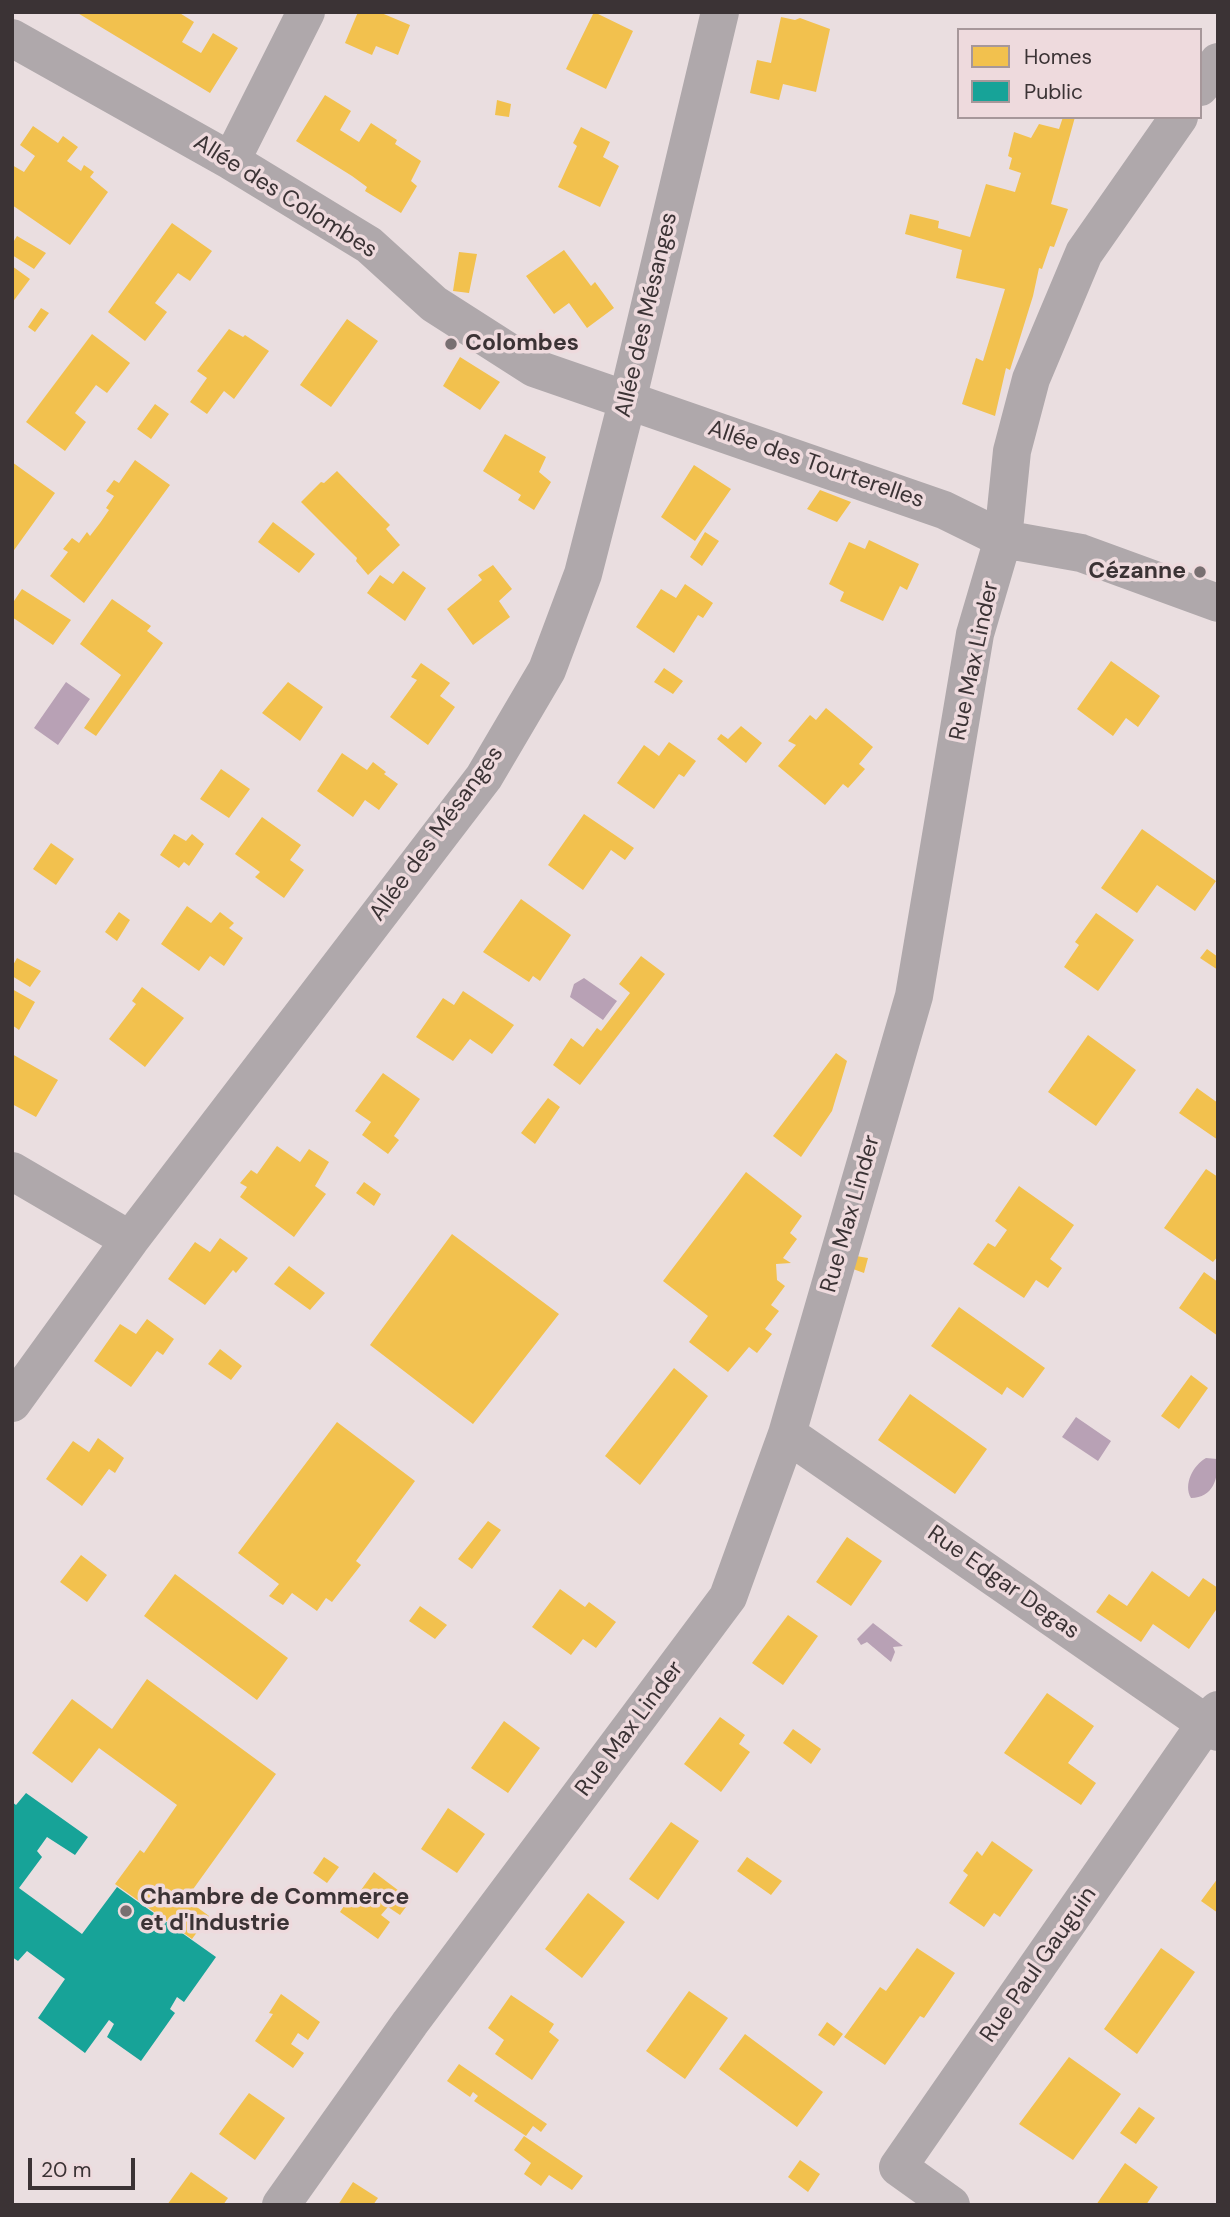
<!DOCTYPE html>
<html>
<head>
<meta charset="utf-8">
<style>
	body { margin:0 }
	#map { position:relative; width:1230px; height:2217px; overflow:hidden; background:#eadee0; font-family:"DM Sans",sans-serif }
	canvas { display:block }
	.frame { position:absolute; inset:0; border:14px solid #3b3335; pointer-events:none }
	.legend { position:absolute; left:957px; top:28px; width:245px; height:91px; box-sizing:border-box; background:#eedadd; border:2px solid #a6979a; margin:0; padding:9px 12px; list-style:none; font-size:21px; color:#3b3335 }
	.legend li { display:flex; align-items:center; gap:14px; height:35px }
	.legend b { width:35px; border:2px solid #a6979a }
	.scale { position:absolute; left:28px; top:2158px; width:107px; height:32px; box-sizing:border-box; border:4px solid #3b3335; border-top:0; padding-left:9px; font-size:21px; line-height:24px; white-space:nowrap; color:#3b3335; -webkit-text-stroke:5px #eedadd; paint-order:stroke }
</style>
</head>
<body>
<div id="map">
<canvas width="1230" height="2217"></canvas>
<div class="frame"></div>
<ul class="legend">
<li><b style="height:19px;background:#f2c14e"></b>Homes</li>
<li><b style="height:19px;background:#17a398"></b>Public</li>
</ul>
<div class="scale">20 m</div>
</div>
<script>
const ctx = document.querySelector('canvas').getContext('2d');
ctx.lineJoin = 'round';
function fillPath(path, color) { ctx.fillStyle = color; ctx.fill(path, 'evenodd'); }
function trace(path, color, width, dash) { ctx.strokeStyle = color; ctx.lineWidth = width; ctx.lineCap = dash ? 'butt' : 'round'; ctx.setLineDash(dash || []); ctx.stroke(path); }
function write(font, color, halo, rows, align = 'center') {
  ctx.font = font + ' "DM Sans",sans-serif'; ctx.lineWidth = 7; ctx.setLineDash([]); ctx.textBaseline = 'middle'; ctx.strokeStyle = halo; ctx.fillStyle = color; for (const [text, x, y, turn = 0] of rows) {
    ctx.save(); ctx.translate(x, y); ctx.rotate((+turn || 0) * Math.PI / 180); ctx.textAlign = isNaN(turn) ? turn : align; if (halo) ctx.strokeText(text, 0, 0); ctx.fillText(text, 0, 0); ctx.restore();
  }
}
const water = new Path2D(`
	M66,682L90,699L58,745L34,728Z
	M584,978L617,1001L603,1020L570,997L574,984Z
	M1076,1417L1111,1441L1098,1461L1062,1437Z
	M1206,1458L1217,1459C1219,1478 1213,1498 1191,1498C1183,1485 1193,1465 1206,1458Z
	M873,1623L903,1646L893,1647L895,1652L891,1662L867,1642L861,1645L857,1639Z`);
const homes = new Path2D(`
	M76,12H178L194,22L182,42L201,53L213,33L238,48L210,93Z
	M358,12H379L410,25L398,55L376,46L372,55L345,43Z
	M594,12L633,31L606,89L566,69Z
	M781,17L795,20L800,18L830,29L816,92L783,84L779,100L750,93L757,60L771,63Z
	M325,95L351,111L340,130L359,142L371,123L397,140L395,144L421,161L411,181L417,186L401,213L365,191L367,187L352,176L296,141Z
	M497,100L511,104L509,117L495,115Z
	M1063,117H1075L1051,204L1068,209L1054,247L1050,246L1042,269L1039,268L1033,296L1010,370L1006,368L995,416L962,404L976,358L983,361L1005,289L956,278L962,250L905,234L910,214L939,221L938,228L970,237L986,184L1015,192L1021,173L1009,169L1012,158L1008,156L1014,132L1031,138L1039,124L1059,129Z
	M33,126L58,143L63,136L78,147L67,161L81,171L84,165L94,172L90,177L108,192L70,245L12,205V165L24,172L35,156L20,145Z
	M581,127L610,142L603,157L619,166L600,207L558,187L577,146L573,143Z
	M172,223L212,251L190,281L178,273L155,303L167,312L145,341L108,312Z
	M17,236L46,253L34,269L12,255V244Z
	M564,250L591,286L595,282L614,308L587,328L569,303L554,314L526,276Z
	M459,252L477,254L469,293L453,291Z
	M12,266L30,279L12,303Z
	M41,308L49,313L35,332L28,327Z
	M347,319L378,341L331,407L300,385Z
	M229,329L243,337L245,335L269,351L234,399L224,391L207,414L190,402L207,378L197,371Z
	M92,334L130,363L107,393L96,385L75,413L86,422L65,451L26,422Z
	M460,357L500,382L480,410L443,386Z
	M155,404L169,414L151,439L137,429Z
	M505,434L546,457L539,472L551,482L534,510L518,500L521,495L483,471Z
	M135,460L170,485L84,603L50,576L68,552L63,549L72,538L79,543L87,532L90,536L100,523L109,510L106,508L114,496L106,491L114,480L119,483Z
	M12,462L55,493L12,553Z
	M694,465L731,489L695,541L661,517Z
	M337,471L390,525L386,529L400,545L368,575L356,561L357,558L301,502L321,482L324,483Z
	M820,490L851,502L837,522L807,509Z
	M273,522L315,554L299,573L258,542Z
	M705,532L719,541L702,566L690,557Z
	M869,540L919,564L907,590L900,586L883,621L840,601L844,592L829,584L849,542L865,549Z
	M493,565L512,589L499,601L510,617L473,645L447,609L482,580L478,575Z
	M403,571L426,588L405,621L367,593L380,575L393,584Z
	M685,584L713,603L703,618L698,615L674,653L636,627L661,589L676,598Z
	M22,589L71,620L53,645L12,617V604Z
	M112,599L151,626L147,631L163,643L96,736L84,728L121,675L80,644Z
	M1111,661L1160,696L1138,727L1126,718L1113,736L1077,709Z
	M421,663L450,683L440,696L455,707L428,745L390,717L417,680L411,677Z
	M664,668L683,681L673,694L654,682Z
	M288,682L323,707L300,741L262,713Z
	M826,708L873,747L859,764L865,769L848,788L843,784L825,805L778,766L796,745L788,741L810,715L816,720Z
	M741,726L762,743L746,763L717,739L721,734L728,739Z
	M669,742L696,761L684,777L679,774L654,809L617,783L644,745L659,756Z
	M342,753L367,770L373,762L386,772L384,774L398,784L379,810L365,800L353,817L317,791Z
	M221,769L250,789L229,818L200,799Z
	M584,814L634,848L625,860L611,850L583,890L548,865Z
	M262,817L301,845L290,860L304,870L284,898L255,877L260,872L235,854Z
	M1142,829L1216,881L1195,911L1157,885L1137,913L1101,888Z
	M174,834L186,841L192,834L204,844L189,866L184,862L179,868L160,855Z
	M51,843L74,859L56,885L33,869Z
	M521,899L571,935L540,981L533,976L529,982L483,952Z
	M187,906L211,923L220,912L234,923L229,928L243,938L224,966L210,956L199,971L161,944Z
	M119,912L130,920L117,941L105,932Z
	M1096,913L1134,940L1098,991L1064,967L1079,945L1075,942Z
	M1207,949L1218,957V970L1200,958Z
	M641,956L665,974L580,1085L553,1065L571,1038L583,1047L597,1028L601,1031L630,993L619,984Z
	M17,958L41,971L30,987L12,976V967Z
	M142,987L184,1018L145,1067L109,1039L136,1004L132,1001Z
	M12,989L35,1002L19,1030L12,1025Z
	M463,991L514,1025L492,1054L470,1039L453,1061L416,1037L443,998L454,1005Z
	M1088,1035L1136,1070L1096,1126L1048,1092Z
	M836,1053L847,1061L832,1111L801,1157L773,1136Z
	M12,1054L58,1080L36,1117L12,1104Z
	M383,1073L420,1099L394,1136L399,1140L388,1154L362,1135L371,1122L355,1111Z
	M1197,1088L1218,1103V1140L1179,1113Z
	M548,1098L560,1107L535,1144L521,1133Z
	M277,1146L300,1162L309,1149L329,1162L315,1186L326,1194L294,1237L240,1197L247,1187L240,1183L251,1170L257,1174Z
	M1206,1169L1218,1177V1256L1213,1262L1164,1228Z
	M746,1172L802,1216L790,1233L797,1239L783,1258L791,1263L776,1264L777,1280L785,1286L771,1305L779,1311L765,1329L772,1334L757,1353L749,1347L728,1372L689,1342L708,1316L663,1281Z
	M364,1182L381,1194L374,1206L356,1193Z
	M1019,1186L1074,1225L1050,1259L1062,1268L1048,1288L1036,1280L1024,1298L973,1264L988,1243L995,1247L1007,1230L995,1221Z
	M452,1234L559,1314L473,1424L370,1345Z
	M220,1238L248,1258L236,1273L233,1270L205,1305L168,1279L195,1242L210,1252Z
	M856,1256L868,1258L864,1273L853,1269Z
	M289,1266L325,1293L310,1310L274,1284Z
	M1204,1272L1218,1282V1336L1179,1308Z
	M959,1307L1045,1368L1023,1398L1007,1387L1002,1395L931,1346Z
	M147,1319L174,1339L163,1355L157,1351L131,1387L94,1361L120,1324L136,1334Z
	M220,1349L242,1366L231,1380L208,1364Z
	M674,1368L708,1396L640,1485L605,1456Z
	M1191,1375L1208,1388L1179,1429L1161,1416Z
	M910,1394L987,1449L955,1494L878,1440Z
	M337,1422L415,1481L356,1561L361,1565L332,1602L326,1598L317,1611L292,1593L283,1605L269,1596L279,1584L238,1553Z
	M98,1438L124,1458L115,1473L109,1469L82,1506L46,1479L73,1441L89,1452Z
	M488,1521L501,1530L472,1569L458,1559Z
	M847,1537L882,1561L851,1606L816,1582Z
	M81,1555L107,1575L87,1602L60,1582Z
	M1152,1571L1189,1597L1203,1578L1218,1588V1607L1189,1649L1153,1624L1141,1642L1096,1612L1109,1594L1127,1606Z
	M175,1574L288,1658L257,1700L144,1616Z
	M560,1589L585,1607L589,1602L616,1622L596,1648L583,1639L571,1655L532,1627Z
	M420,1606L447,1625L435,1639L409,1621Z
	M788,1615L818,1636L783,1685L752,1663Z
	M147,1679L276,1774L186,1899L209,1916L192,1939L115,1884L140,1850L144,1853L177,1805L99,1748L72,1783L32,1753L72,1699L112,1729Z
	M1047,1693L1094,1726L1068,1763L1096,1783L1081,1805L1004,1753Z
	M720,1717L745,1735L739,1744L750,1752L721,1792L684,1764Z
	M504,1721L540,1748L508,1793L471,1768Z
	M793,1729L821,1749L811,1764L783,1743Z
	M448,1808L485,1834L457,1873L421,1849Z
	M671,1822L699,1841L658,1900L629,1879Z
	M992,1841L1033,1870L1000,1917L994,1913L984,1927L949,1903L968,1875L963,1871L977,1851L982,1856Z
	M324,1857L339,1867L327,1883L313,1873Z
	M747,1857L782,1881L771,1895L737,1871Z
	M374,1872L411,1900L400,1915L388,1907L381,1915L390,1922L378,1939L340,1912L352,1894L356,1897Z
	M1218,1878V1913L1201,1901Z
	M588,1893L625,1922L582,1978L545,1949Z
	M917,1948L955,1973L924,2018L920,2016L885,2065L844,2037L880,1987L886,1991Z
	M1161,1948L1195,1972L1137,2054L1104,2029Z
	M689,1991L728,2018L685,2079L646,2051Z
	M281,1994L320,2022L308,2040L298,2033L291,2044L304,2053L293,2068L255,2041L273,2014L269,2013Z
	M511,1995L554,2024L549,2032L559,2040L532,2080L495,2054L504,2040L488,2028Z
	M827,2022L843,2034L834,2046L818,2035Z
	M745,2034L823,2092L797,2127L719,2069Z
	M1069,2057L1121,2094L1073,2160L1019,2124Z
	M459,2064L547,2124L541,2132L533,2126L526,2136L474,2101L478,2096L473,2092L470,2097L447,2081Z
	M249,2093L285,2118L255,2160L219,2134Z
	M1139,2107L1155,2118L1136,2144L1120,2133Z
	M524,2136L583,2176L572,2190L549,2175L541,2186L524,2174L531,2163L514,2150Z
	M800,2160L820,2174L808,2192L788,2177Z
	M1125,2163L1158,2187L1146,2205H1096Z
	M191,2172L228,2198L223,2205H167Z
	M353,2182L378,2198L373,2205H338Z`);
const public = new Path2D(`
	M26,1793L88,1837L75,1855L47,1837L37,1851L42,1857L19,1888L82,1934L117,1887L216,1957L184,2002L177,1997L170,2009L175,2013L141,2061L107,2037L114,2024L109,2020L85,2053L38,2018L65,1979L27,1951L18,1961L12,1957V1802L16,1805Z`);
const minor = new Path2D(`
	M12,38L231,161L369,245L434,304L534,368L944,510L1003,539L1081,553L1218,603
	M1200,87L1218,62
	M231,161L306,12
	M12,1171L130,1240
	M12,1403L130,1240L484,777L547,670L583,574L624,414L720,12
	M787,1434L1218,1732
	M281,2205L410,2023L728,1597L787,1434L914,996L975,634L1003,539L1012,451L1031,379L1084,253L1179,117
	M951,2205L898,2167L1206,1723L1218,1710`);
const markers = [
	[451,344,7,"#786f71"],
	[1200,572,7,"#786f71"],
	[126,1911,7,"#786f71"]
];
const streetNames = [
	["Allée des Colombes",285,197,32],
	["Allée des Mésanges",647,315,-77],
	["Allée des Tourterelles",816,465,19],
	["Rue Max Linder",975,661,-78],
	["Allée des Mésanges",437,834,-54],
	["Rue Max Linder",851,1214,-74],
	["Rue Edgar Degas",1003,1583,35],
	["Rue Max Linder",630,1729,-53],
	["Rue Paul Gauguin",1039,1965,-55]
];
const poiNames = [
	["Colombes",465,344],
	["Cézanne",1186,572,"right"],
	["Chambre de Commerce",140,1898],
	["et d'Industrie",140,1924]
];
fillPath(water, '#b8a1b5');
fillPath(homes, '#f2c14e');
fillPath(public, '#17a398');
trace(minor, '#afa8ab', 38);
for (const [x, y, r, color] of markers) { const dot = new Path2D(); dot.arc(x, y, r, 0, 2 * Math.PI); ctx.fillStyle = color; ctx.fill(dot); trace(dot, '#eedadd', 2.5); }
write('23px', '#3b3335', '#eedadd', streetNames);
write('bold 23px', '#3b3335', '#eedadd', poiNames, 'left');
</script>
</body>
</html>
